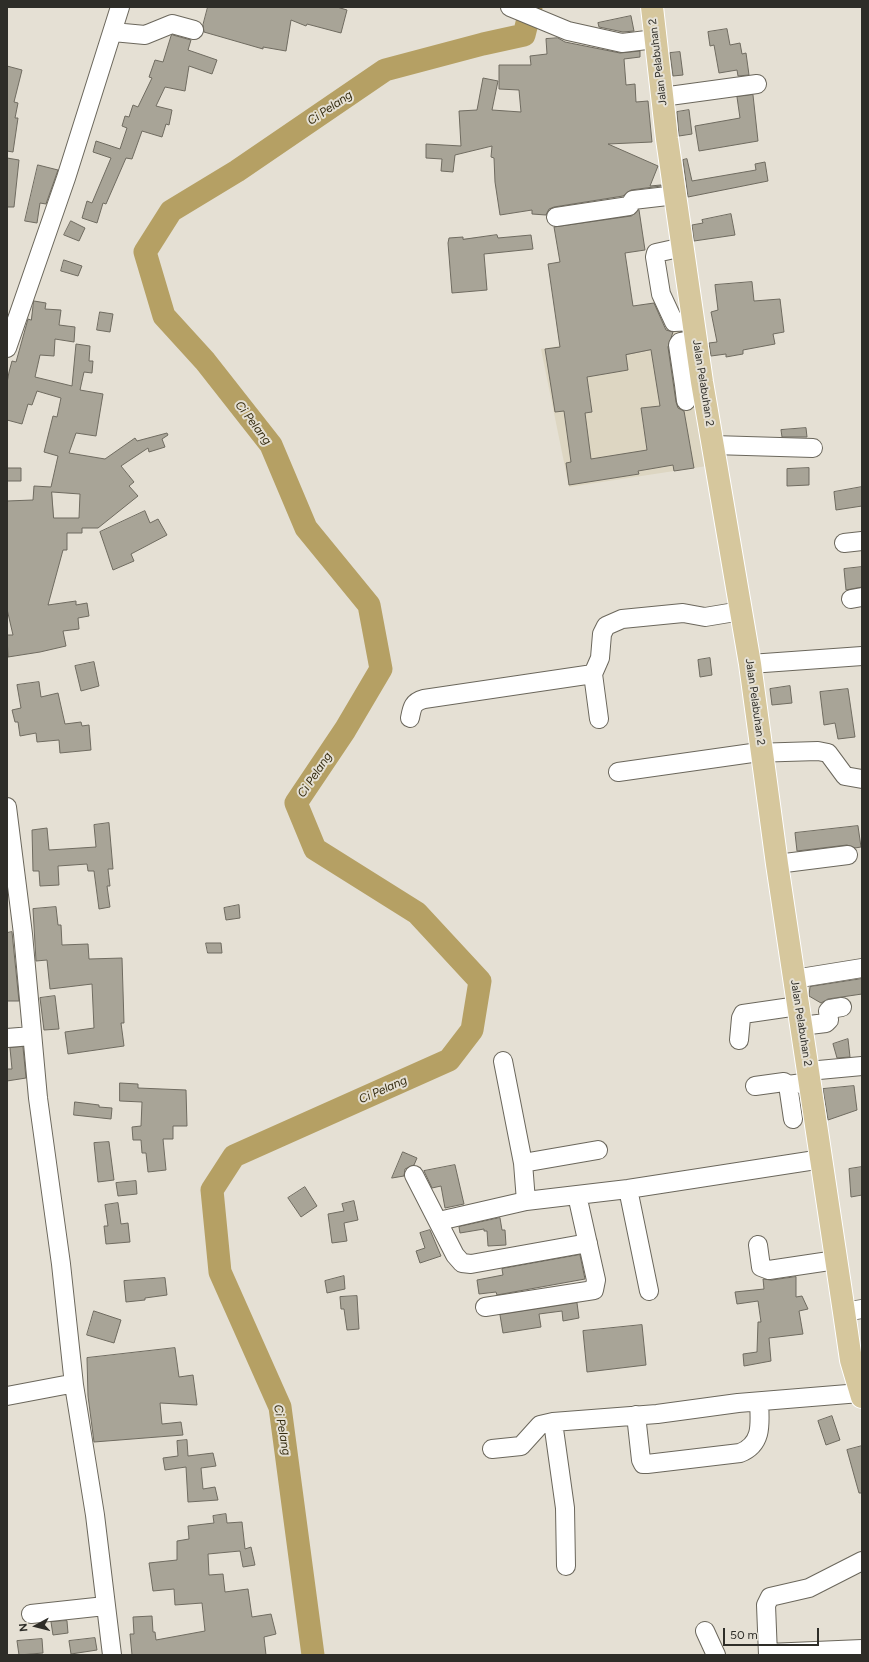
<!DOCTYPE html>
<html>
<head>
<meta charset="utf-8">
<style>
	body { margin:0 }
	#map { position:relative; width:869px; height:1662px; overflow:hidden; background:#e5e0d4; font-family:Figtree,sans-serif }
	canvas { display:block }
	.frame { position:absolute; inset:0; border:8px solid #2e2d28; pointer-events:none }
	.north { position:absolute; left:16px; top:1606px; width:40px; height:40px; -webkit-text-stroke:3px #e5e0d4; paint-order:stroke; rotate:263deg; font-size:11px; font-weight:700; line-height:16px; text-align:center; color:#2e2d28 }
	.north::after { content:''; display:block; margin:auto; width:14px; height:18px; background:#2e2d28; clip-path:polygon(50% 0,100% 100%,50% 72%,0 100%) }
	.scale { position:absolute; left:723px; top:1628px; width:96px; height:18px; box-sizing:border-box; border:2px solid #2e2d28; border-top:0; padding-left:5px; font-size:12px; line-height:14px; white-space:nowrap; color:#2e2d28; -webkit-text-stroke:3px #e5e0d4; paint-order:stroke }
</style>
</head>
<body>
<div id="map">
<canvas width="869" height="1662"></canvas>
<div class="frame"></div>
<div class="north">N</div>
<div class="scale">50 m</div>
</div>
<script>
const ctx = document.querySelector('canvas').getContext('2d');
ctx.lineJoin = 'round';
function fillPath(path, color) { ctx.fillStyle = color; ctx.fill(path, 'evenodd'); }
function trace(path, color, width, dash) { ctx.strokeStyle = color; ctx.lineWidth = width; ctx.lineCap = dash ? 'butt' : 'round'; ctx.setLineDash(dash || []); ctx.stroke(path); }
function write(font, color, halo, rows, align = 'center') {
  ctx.font = font + ' Figtree,sans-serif'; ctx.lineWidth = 4; ctx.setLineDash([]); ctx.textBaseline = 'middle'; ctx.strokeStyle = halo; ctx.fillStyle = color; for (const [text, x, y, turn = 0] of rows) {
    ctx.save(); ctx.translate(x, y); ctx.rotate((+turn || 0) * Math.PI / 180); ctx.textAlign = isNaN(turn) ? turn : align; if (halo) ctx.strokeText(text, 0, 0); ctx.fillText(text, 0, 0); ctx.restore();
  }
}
const built = new Path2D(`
	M686,326L707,466L569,487L541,349Z`);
const river = new Path2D(`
	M313,1655L280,1407L220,1272L212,1190L234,1156L449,1060L472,1030L480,981L417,913L315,849L296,803L345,730L381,669L369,605L306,528L271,445L205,361L164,316L145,252L171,211L237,171L385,70L483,44L524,35L531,7`);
const building = new Path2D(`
	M208,7H337L347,10L341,33L307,24L306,26L291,20L286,51L263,47V49L204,32L203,25Z
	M631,16L634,31L623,32L599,27L598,23Z
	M727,29L730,45L740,43L742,54L746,53L749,75L738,76L737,70L719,73L714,45L710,46L708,32Z
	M173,35L191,40L188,50L217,60L212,74L189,66L185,91L165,87L156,106L172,110L169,125L166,124L162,137L142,131L132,159L126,158L106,204L103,203L97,223L82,218L87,201L92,203L111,158L93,152L96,141L120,149L127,128L122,126L125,116L129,117L133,105L138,107L152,78L149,77L155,60L163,62L171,36Z
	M558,38L565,42L620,53L640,51V57L624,59L626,85L635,84L636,102L648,101L652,142L608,144L658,166L650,186L661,185V186L631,190L623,196L554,207L549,209L546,215L532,214V210L500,215L495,182L494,158L491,157L492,146L455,155L453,172L441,171L442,159L426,158V144L461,146L459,111L477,110L483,78L498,81L492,110L521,112L519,90L499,89V65H531L530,56L547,54L546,39Z
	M680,52L683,75L673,76L670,53Z
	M7,66L22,70L14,102L18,103L15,118H18L13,152L7,151Z
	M753,95L758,141L699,151L695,126L740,118L737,97Z
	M689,110L692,134L679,136L677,112Z
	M7,158L19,160L14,207H7Z
	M687,159L692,181L756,170L755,164L765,162L768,181L688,197L683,160Z
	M38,165L58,170L46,204L40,203L37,223L25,221Z
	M639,210L645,250L625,253L633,306L654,303L666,330L673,332L668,347L676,402L678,408L684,411L694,468L674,471L673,465L638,471L639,474L569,485L566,463L571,462L564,411L555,412L545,349L560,347L548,264L560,262L554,227L631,216ZM651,350L660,406L641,408L647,450L591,459L585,413L592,412L587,377L628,370L626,355Z
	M731,214L735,235L694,241L692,225L703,223L702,220Z
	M71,221L85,228L79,241L64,235Z
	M497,235L498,238L531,235L533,249L484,254L487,290L452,293L448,243L449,238L463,237V239Z
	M64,260L82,266L78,276L61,271Z
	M752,282L754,301L780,299L784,332L773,334L775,344L743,350V354L726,357V354L711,356L709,343L717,342L711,312L718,310L715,285Z
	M34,301L46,303L45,309L61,310L59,325L75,327L74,342L55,339L54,356L40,355L35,377L72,386L76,344L90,346L89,361H93L92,373L84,372L80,390L103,394L96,436L76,433L69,453L105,459L135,438L137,441L167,433L168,435L162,439L165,447L149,452L148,448L121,466L134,482L129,486L138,496L98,528H82V533H67V550H63L48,605L76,601V605L87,603L89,616L78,618L79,629L63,631L66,646L40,652L8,657L7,635H13L7,609V501L33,500L34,486L51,487L58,456L44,452L53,416L57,417L61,398L37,391L32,405L28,404L22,424L7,420V383L9,372L12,361L16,362L28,319L31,320ZM52,492L80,494L79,518H54Z
	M100,312L113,314L110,332L97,330Z
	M806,428L807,437H782L781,430Z
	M7,468H21V481H7Z
	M809,468V485L787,486V469Z
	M862,487V506L836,510L834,492Z
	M145,511L150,523L158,519L167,535L131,554L134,561L113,570L100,532Z
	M862,567V587L846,590L844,569Z
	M710,658L712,675L700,677L698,660Z
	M94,662L99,686L81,691L75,666Z
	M39,682L41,697L58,693L65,724L81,722L82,726L89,725L91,750L60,753L59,740L37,742L36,733L20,736L18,722H15L12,710L21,708L17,685Z
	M790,686L792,703L772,705L770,689Z
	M848,689L855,737L838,739L835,723L824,725L820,692Z
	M109,823L113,869H108L110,886H107L110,907L99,909L94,871H88L87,864L58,866L59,885L40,886L39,871H33L32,830L47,828L49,850L96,847L94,825Z
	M858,826L861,847L855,848L847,845L797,851L795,833Z
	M239,905L240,918L226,920L224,908Z
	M56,907L58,925H61L62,945L88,944L89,959L122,958L124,1023H121L124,1046L68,1054L65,1032L94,1028L92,984L50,989L47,960L36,961L33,909Z
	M12,932L19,1001H7V933Z
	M206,943H221L222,953H208Z
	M862,979V994L828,999L821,1003L809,996L810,987Z
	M55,996L59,1029L44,1030L40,998Z
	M848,1039L850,1057L837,1058L833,1044Z
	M23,1047L26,1078L7,1081V1069H12L10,1048Z
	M120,1083L138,1084V1088L186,1090L187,1126H173V1139H163L166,1170L148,1172L146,1153H142L141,1140H133L132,1127L141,1126L142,1102L120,1101Z
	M854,1086L857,1110L828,1120L823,1089Z
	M75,1102L99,1105V1107L112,1108L111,1119L74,1115Z
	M109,1142L114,1180L98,1182L94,1143Z
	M403,1152L417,1158L414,1165L405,1169L404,1176L392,1178Z
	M455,1165L464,1204L445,1208L441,1186L432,1188L424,1171Z
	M862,1167V1195L851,1197L849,1169Z
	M136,1181L137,1194L118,1196L116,1183Z
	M305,1187L317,1206L301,1217L288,1198Z
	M354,1201L358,1220L344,1223L347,1241L332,1243L328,1214L344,1211L342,1204Z
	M118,1203L121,1224L128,1223L130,1242L106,1244L104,1226H108L105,1205Z
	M500,1218L502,1230H505L506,1245L488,1246L487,1231H484V1229L460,1233L459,1227Z
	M430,1230L441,1256L420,1263L416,1251L425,1248L420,1233Z
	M580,1255L585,1279L497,1295L496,1292L479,1294L477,1280L503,1275L502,1269Z
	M344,1276L345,1289L327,1293L325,1281Z
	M796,1277V1297L802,1296L808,1309L799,1311L803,1334L769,1338L771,1361L744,1366L743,1354L757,1352L758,1322H761L758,1301L737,1304L735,1292L764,1289L763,1279L771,1280Z
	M165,1278L167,1295L145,1298V1300L126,1302L124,1281Z
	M357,1296L359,1329L347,1330L344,1309H341L340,1297Z
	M577,1303L579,1318L563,1321L562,1311L539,1314L541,1327L503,1333L500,1315Z
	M94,1311L121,1320L114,1343L87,1335Z
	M642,1325L646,1365L587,1372L583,1331Z
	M175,1348L179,1377L193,1375L197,1405L160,1403L162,1424L181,1422L183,1435L94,1442L88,1396L87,1358Z
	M832,1416L840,1440L826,1445L818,1421Z
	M187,1440L188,1456L213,1453L216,1466L201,1468L203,1489L215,1487L218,1500L188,1502L186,1467L165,1470L163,1458L178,1456L177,1441Z
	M862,1446V1493H859L847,1450Z
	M226,1514L227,1523L242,1522L245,1549L251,1547L255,1565L243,1567L240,1551L208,1554L209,1575L223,1574L225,1592L248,1589L252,1617L271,1614L276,1634L264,1637L266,1655H132L130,1634H134L133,1617L152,1616L153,1632H155L156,1640L205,1631L202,1603L175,1605L174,1589L153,1591L149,1563L177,1560V1541L189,1539L188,1526L214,1523L213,1516Z
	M67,1621L68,1633L53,1635L51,1622Z
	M95,1638L97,1650L71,1654L69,1641Z
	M42,1639L43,1653L19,1655L17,1641Z`);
const minor = new Path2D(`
	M510,7L568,31L622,43L655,39
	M113,32L145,35L172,24L194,30
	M662,97L757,84
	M556,217L629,206L633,200L676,195
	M683,247L656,253L655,257L661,294L674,322L694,321
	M696,339L680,342L678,345L684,385L702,382
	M7,348L66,178L120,7
	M684,385L686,401
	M713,445L813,448
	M844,543L862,541
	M851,599L862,597
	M750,664L862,656
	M410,718C412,707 413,702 424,699L593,674
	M599,719L593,674L600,658L602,634L606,626L622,619L683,613L705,617L741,611
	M618,772L752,753L818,751L828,753L845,776L862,779
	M7,807L23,934L38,1098L61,1264L74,1385L95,1515L112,1655
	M777,864L848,855
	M794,979L862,968
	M801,1026L826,1023L829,1020L828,1011L830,1009L842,1007
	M7,1038L32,1036
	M739,1040L741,1018L743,1014L798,1006
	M503,1061L523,1163L526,1201L628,1189L822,1159
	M808,1071L862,1066
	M788,1085L793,1119
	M755,1086L784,1082L788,1085L810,1082
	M523,1163L598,1150
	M414,1175L455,1255L462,1263L471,1264L588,1243
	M628,1189L649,1291
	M439,1221L526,1201
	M758,1245L761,1267L769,1270L836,1260
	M485,1307L594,1290L596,1280L577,1195
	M844,1312L862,1309
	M7,1396L65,1385H74
	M636,1415L641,1460L643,1464H647L740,1453C763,1444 760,1423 759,1402
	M553,1422L565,1508L566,1566
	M492,1449L521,1446L540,1425L553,1422L657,1414L738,1403L860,1393
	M31,1614L105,1606
	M705,1631L716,1655
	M768,1653L862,1649
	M768,1655L766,1605L770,1597L809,1588L862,1561`);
const major = new Path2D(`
	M652,7L667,139L702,382L750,664L777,864L844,1312L851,1360L862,1397`);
const streetNames = [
	["Jalan Pelabuhan 2",658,62,-97],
	["Jalan Pelabuhan 2",703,383,81],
	["Jalan Pelabuhan 2",755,702,82],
	["Jalan Pelabuhan 2",801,1023,81]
];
const waterNames = [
	["Ci Pelang",330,108,-34],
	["Ci Pelang",253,423,53],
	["Ci Pelang",315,775,-56],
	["Ci Pelang",383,1090,-24],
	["Ci Pelang",282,1430,80]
];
fillPath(built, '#ddd6c2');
trace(river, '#b5a064', 23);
fillPath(building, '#a8a497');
trace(building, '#6f6b60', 1);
trace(minor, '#6b675c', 20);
trace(major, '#fff', 24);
trace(minor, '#fff', 18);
trace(major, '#d6c79d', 22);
write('11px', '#2e2d28', '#e5e0d4', streetNames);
write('italic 12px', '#362d11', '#e5e0d4', waterNames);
</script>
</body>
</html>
